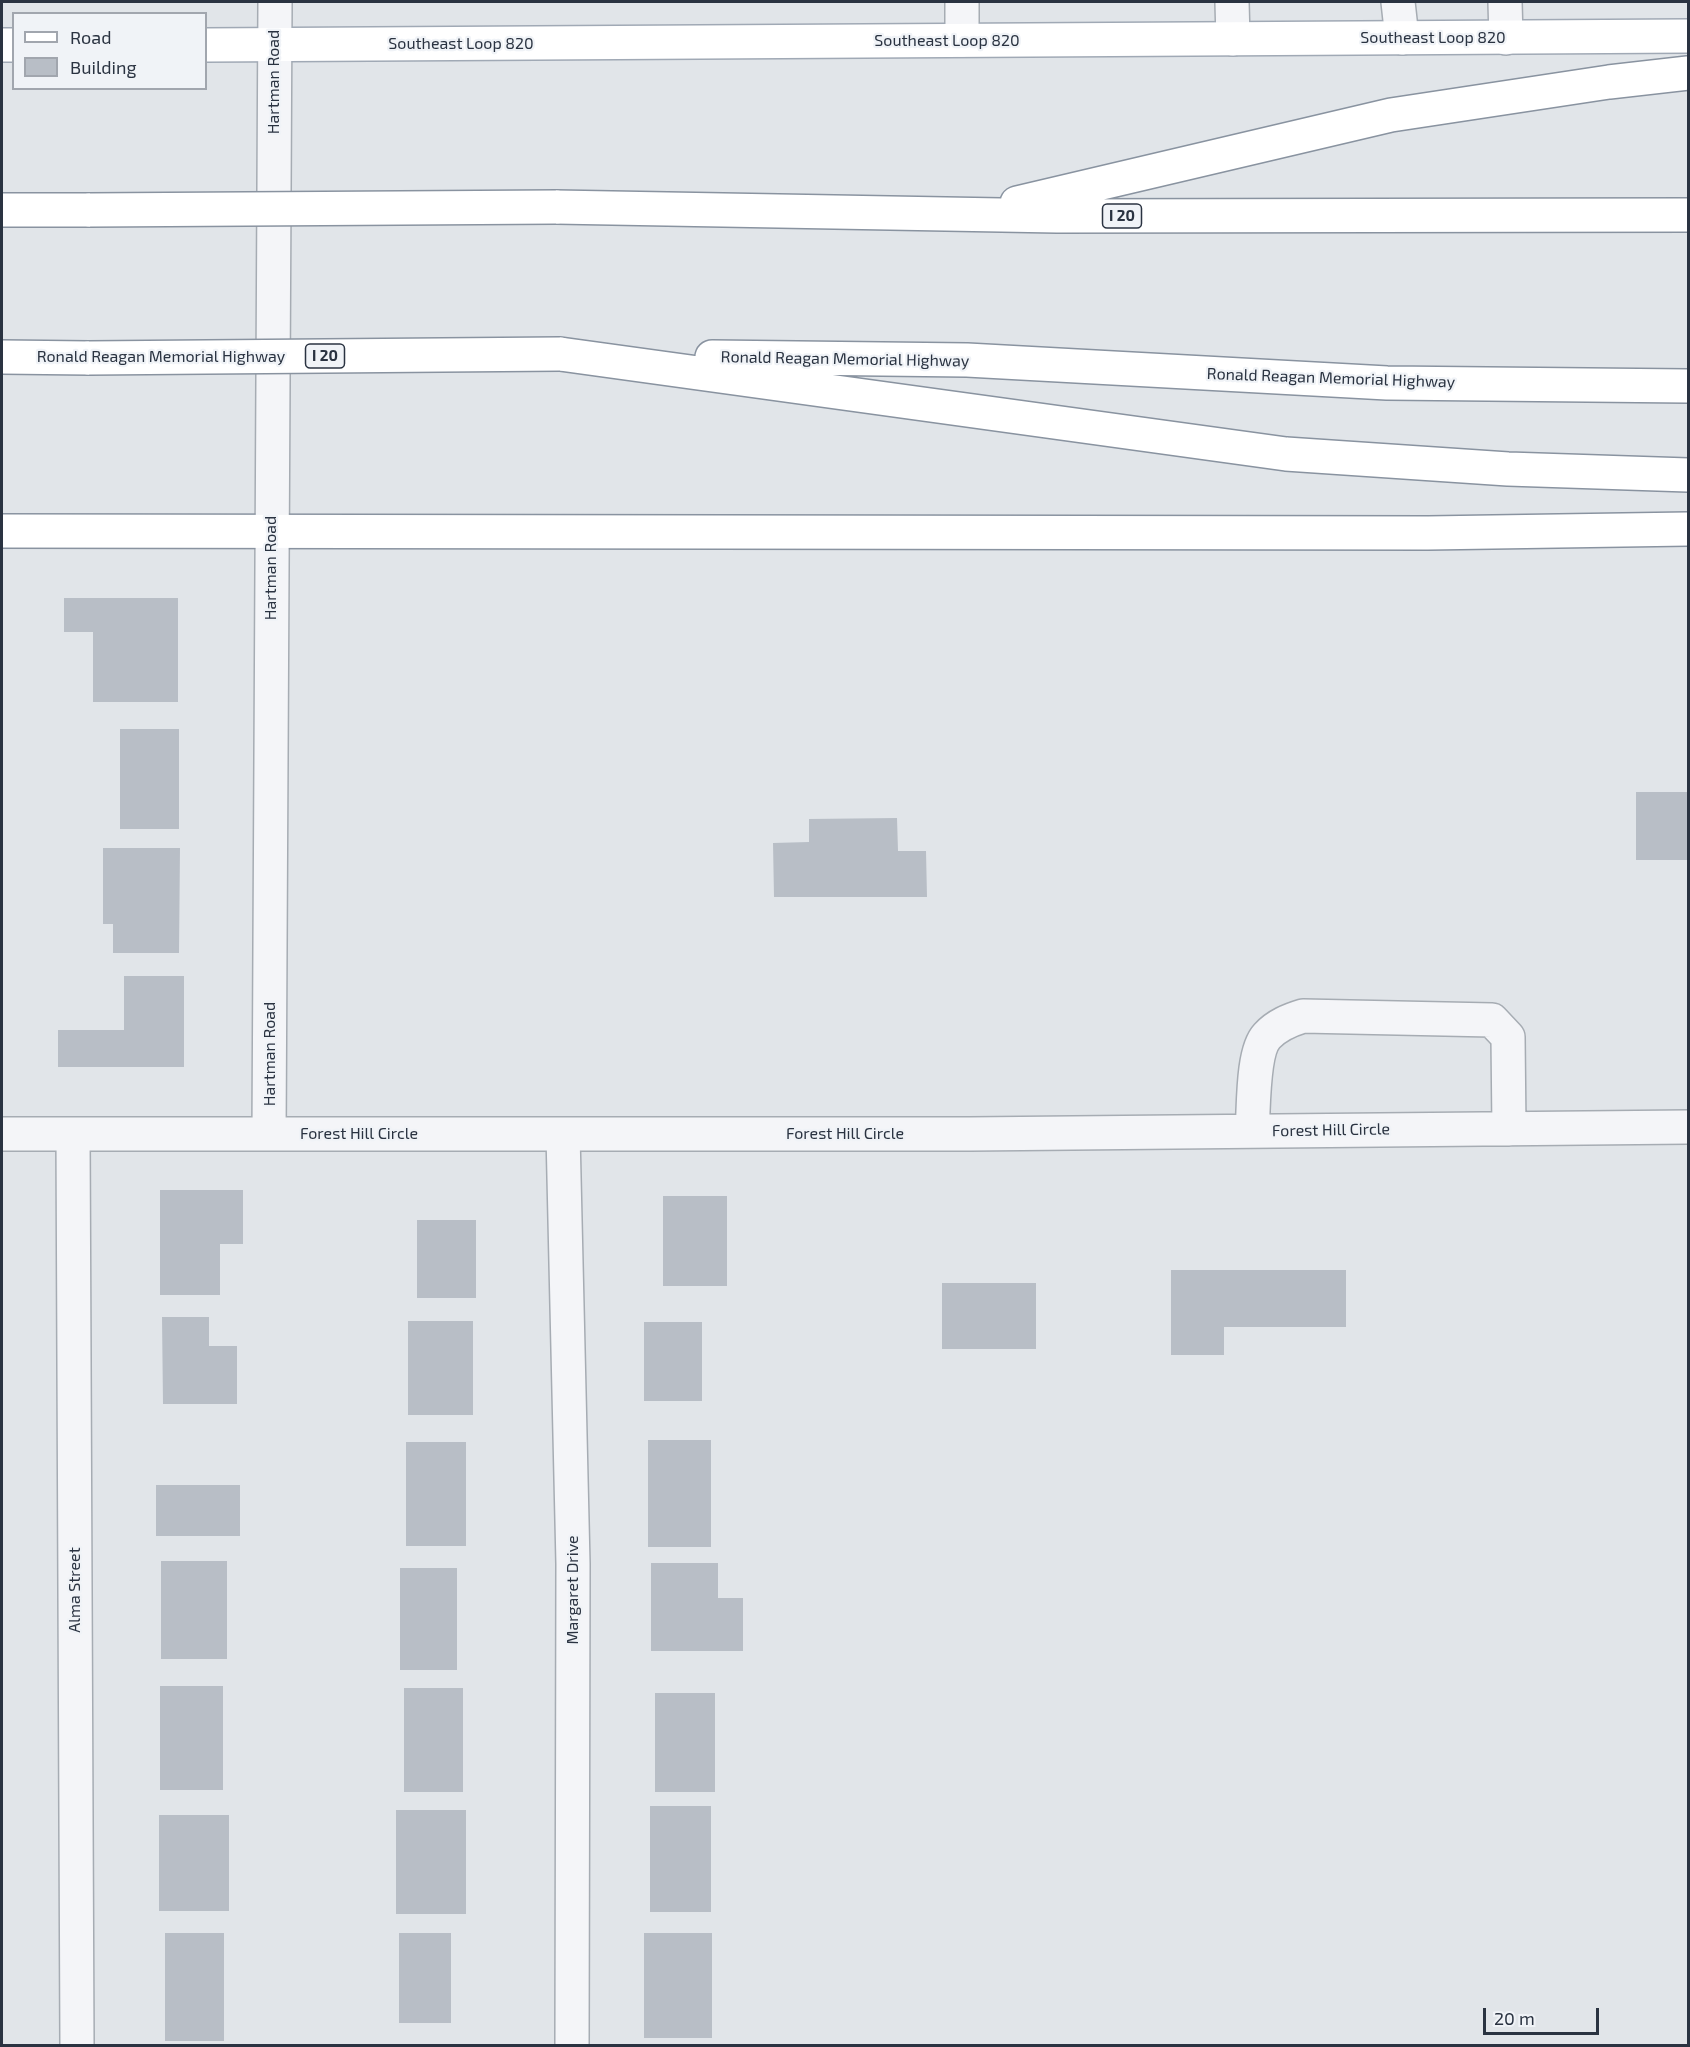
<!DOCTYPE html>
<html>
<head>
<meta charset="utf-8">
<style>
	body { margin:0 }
	#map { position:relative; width:1690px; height:2047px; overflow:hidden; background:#e1e5e9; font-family:"Exo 2",sans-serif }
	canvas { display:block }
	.frame { position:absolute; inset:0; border:3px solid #2a3341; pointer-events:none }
	.legend { position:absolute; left:12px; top:12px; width:195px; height:78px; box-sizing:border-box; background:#f0f3f7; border:2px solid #a1a6ae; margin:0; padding:8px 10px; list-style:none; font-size:18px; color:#2a3341 }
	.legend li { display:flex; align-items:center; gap:12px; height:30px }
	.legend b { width:30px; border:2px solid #a1a6ae }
	.scale { position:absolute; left:1483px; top:2008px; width:116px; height:27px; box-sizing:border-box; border:3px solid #2a3341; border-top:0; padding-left:8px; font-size:18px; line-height:21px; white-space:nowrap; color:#2a3341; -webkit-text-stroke:4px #f0f3f7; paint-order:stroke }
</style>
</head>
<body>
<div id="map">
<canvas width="1690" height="2047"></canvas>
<div class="frame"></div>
<ul class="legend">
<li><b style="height:8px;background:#fff"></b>Road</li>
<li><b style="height:16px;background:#b8bec6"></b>Building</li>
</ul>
<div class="scale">20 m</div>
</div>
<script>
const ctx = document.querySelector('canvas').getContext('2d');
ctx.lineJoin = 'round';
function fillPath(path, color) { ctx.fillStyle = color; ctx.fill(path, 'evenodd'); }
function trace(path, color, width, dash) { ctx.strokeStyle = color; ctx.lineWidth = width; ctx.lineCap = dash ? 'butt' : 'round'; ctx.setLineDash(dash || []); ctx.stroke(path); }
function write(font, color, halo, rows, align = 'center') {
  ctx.font = font + ' "Exo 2",sans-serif'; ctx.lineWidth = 4.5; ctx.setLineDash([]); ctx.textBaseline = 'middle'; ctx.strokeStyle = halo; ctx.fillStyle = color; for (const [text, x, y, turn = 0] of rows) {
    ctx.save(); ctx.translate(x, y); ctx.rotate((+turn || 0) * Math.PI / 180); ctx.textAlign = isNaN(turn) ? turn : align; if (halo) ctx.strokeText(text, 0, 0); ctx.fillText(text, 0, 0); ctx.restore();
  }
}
const building = new Path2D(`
	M64,598H178V702H93V632H64Z
	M120,729H179V829H120Z
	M1636,792H1688V860H1636Z
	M897,818L898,851H926L927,897H774L773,843L809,842V819Z
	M103,848H180L179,953H113V924H103Z
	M124,976H184V1067H58V1030H124Z
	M160,1190H243V1244H220V1295H160Z
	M663,1196H727V1286H663Z
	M417,1220H476V1298H417Z
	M1171,1270H1346V1327H1224V1355H1171Z
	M942,1283H1036V1349H942Z
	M162,1317H209V1346H237V1404H163Z
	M408,1321H473V1415H408Z
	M644,1322H702V1401H644Z
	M648,1440H711V1547H648Z
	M406,1442H466V1546H406Z
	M156,1485H240V1536H156Z
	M161,1561H227V1659H161Z
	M651,1563H718V1598H743V1651H651Z
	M400,1568H457V1670H400Z
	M160,1686H223V1790H160Z
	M404,1688H463V1792H404Z
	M655,1693H715V1792H655Z
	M650,1806H711V1912H650Z
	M396,1810H466V1914H396Z
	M159,1815H229V1911H159Z
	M165,1933H224V2041H165Z
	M399,1933H451V2023H399Z
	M644,1933H712V2038H644Z`);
const minor = new Path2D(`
	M1232,2L1233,39
	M1398,2L1402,38
	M1505,2L1506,38
	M962,40V2
	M1252,1131C1254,1108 1252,1052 1267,1036C1277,1025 1290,1020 1303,1016L1492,1020L1508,1037L1509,1129
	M2,1134H970L1688,1127
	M73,1134L77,2046
	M269,1134L275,2
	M563,1134L573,1564L572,2046`);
const major = new Path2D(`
	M2,45H14
	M206,45L1688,36`);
const highway = new Path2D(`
	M1017,203L1391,115L1609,82L1688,73
	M556,207L1057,216L1688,215
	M2,210H90
	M560,354L1286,454L1508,469L1688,475
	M2,357L89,358
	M712,357L967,360L1387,383L1688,386
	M2,531L1428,533L1688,529`);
const highwayBridge = new Path2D(`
	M90,210L556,207
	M89,358L560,354`);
const shields = [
	[1122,216,39],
	[325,356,39]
];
const shieldNames = [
	["I 20",1122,216],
	["I 20",325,356]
];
const streetNames = [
	["Southeast Loop 820",1433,38],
	["Southeast Loop 820",947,41],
	["Southeast Loop 820",461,44],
	["Hartman Road",274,82,-90],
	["Ronald Reagan Memorial Highway",161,357],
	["Ronald Reagan Memorial Highway",845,359,1],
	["Ronald Reagan Memorial Highway",1331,378,2],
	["Hartman Road",271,568,-90],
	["Hartman Road",270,1054,-90],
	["Forest Hill Circle",1331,1130,-1],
	["Forest Hill Circle",359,1134],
	["Forest Hill Circle",845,1134],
	["Alma Street",75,1590,-90],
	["Margaret Drive",573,1590,-90]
];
fillPath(building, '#b8bec6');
trace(minor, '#a6acb3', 36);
trace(major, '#a0a9b5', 36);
trace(highway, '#8993a0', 36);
trace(minor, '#f4f5f8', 33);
trace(major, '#fff', 33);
trace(highway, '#fff', 33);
trace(highwayBridge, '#8993a0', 36, []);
trace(highwayBridge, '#fff', 33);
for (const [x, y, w] of shields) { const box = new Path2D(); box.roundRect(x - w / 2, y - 12, w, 24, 4.5); ctx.fillStyle = '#f0f3f7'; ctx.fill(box); trace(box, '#2a3341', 1.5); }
write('bold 15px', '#2a3341', null, shieldNames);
write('16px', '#2a3341', '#f0f3f7', streetNames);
</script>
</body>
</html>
